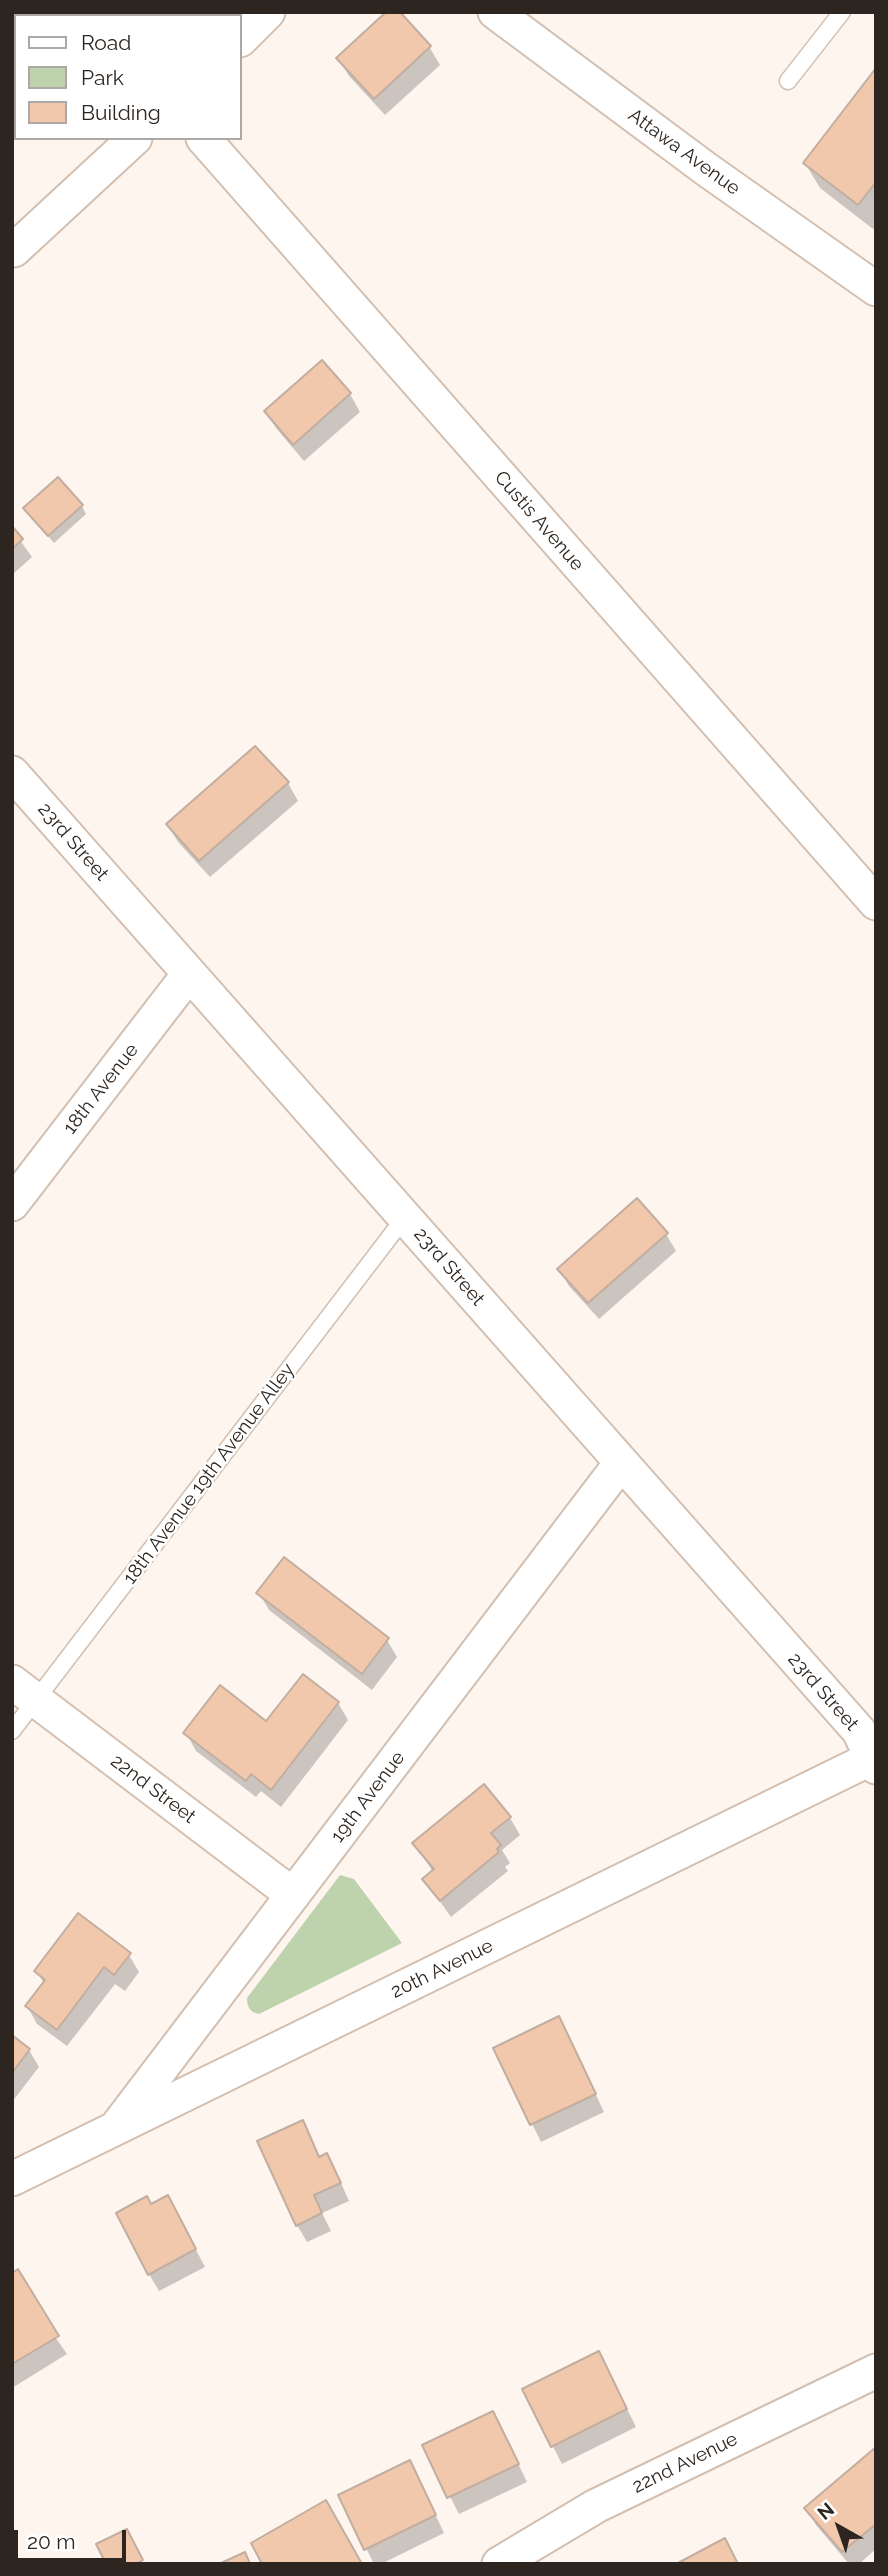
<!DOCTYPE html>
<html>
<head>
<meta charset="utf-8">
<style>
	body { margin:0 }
	#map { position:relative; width:888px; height:2576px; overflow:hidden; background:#fef5ef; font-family:Raleway,sans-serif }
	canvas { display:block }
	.frame { position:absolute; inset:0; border:14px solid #2d251f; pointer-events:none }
	.legend { position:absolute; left:14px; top:14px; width:228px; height:126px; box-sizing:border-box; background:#fff; border:2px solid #aba8a5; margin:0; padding:9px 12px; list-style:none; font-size:21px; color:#2d251f }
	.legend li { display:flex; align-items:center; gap:14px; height:35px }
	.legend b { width:35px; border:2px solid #aba8a5 }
	.north { position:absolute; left:804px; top:2492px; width:70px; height:70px; -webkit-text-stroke:5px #fff; paint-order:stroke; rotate:320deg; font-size:19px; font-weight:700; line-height:28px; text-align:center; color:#2d251f }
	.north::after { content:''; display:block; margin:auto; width:24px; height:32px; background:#2d251f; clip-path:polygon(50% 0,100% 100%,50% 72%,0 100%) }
	.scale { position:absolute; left:14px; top:2530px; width:112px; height:32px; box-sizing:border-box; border:4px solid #2d251f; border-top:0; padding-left:9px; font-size:21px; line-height:24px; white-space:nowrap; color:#2d251f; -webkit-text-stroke:5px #fff; paint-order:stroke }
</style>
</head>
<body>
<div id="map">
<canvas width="888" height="2576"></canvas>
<div class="frame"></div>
<ul class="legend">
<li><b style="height:9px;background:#fff"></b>Road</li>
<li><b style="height:19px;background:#bdd2ad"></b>Park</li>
<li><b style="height:19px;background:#f1c8ac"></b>Building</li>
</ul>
<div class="north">N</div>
<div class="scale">20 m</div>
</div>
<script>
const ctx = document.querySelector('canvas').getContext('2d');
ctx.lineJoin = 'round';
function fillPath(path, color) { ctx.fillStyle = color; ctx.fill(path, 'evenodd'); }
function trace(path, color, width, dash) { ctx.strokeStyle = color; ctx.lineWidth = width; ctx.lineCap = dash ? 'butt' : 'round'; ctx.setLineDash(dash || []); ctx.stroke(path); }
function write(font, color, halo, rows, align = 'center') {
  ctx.font = font + ' Raleway,sans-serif'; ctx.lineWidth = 5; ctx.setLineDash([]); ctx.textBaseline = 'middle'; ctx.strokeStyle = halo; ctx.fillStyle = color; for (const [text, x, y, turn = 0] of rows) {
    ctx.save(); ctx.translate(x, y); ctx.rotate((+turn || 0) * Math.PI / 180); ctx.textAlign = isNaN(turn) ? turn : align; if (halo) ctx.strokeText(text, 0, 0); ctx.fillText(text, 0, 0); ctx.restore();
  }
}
const green = new Path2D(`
	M340,1875L354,1879L402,1943L259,2014C250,2012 247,2007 247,1998Z`);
const shadow = new Path2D(`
	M397,12L430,48L440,65L385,115L349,76L339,59Z
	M876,71V225L873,229L820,188L805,163Z
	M322,362L350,394L360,412L304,461L276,428L266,411Z
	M82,506L86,514L54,543L25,509Z
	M12,529L32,557L12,575Z
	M255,748L288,783L298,801L210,877L178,842L168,825Z
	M666,1234L676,1251L599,1319L569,1286L559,1269Z
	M259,1593L387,1640L397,1657L372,1690L269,1610Z
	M338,1703L348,1720L281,1807L261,1791L256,1797L196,1751L186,1733L267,1723Z
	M484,1787L510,1818L520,1835L502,1850L510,1863L505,1867L508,1871L451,1917L424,1879L433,1872L414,1843Z
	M129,1955L139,1972L125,1991L115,1984L67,2046L37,2024L27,2006L44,1984L37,1971Z
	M568,2036L604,2112L541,2142L495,2049Z
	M12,2037L29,2050L39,2067L12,2102Z
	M302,2122L320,2158L336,2172L349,2201L322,2213L331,2231L307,2242L297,2225Z
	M151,2206L177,2214L205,2267L159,2291L149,2274Z
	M12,2275L67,2354L12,2388Z
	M608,2371L636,2427L562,2464L524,2390Z
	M502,2430L527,2482L459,2514L424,2446Z
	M876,2449V2549L859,2564H849L816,2525L806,2508Z
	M419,2480L444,2533L381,2564H374L340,2496Z`);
const building = new Path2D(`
	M386,12H400L431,46L374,99L336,58Z
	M876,68V182L858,205L803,163Z
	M322,360L351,393L293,445L264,411Z
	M58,477L83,505L48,536L23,508Z
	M12,526L23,539L12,549Z
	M255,746L289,782L199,861L166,824Z
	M637,1198L668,1233L588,1303L557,1269Z
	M284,1557L389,1638L362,1674L256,1593Z
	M303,1674L339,1702L271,1790L251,1774L246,1781L183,1733L220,1685L266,1721Z
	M484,1784L511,1817L491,1833L501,1845L497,1849L499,1852L440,1901L422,1879L434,1869L412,1843Z
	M78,1913L131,1953L114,1975L104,1967L57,2030L25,2006L45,1980L34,1971Z
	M559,2016L596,2094L530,2125L493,2048Z
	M12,2035L30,2049L12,2073Z
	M303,2120L319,2157L327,2153L341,2183L314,2195L322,2213L296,2226L257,2141Z
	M168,2195L196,2249L148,2275L116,2213L147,2196L151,2204Z
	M18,2269L59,2336L12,2364V2273Z
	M599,2351L627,2409L551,2447L522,2389Z
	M493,2411L519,2464L447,2498L422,2445Z
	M876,2447V2524L842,2552L804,2508Z
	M410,2460L436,2515L364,2550L338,2495Z
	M326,2500L362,2564H262L251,2543Z
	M127,2529L143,2560L136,2564H106L96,2544Z
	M725,2538L738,2564H676Z
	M245,2552L250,2564H219Z`);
const service = new Path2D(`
	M788,81L842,12
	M12,1731L405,1217`);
const minor = new Path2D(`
	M495,12L706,169L876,289
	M240,40L268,12
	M203,138L876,903
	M14,250L135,138
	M12,773L859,1731L876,1767
	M12,1204L189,974
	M12,1682L293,1895
	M118,2125L621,1463
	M12,2179L872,1758
	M499,2564L596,2506L876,2371`);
const streetNames = [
	["Attawa Avenue",684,152,36],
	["Custis Avenue",539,521,49],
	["23rd Street",73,842,49],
	["18th Avenue",101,1089,-52],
	["23rd Street",449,1267,49],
	["18th Avenue 19th Avenue Alley",209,1474,-53],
	["23rd Street",823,1692,49],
	["22nd Street",153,1789,37],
	["19th Avenue",368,1797,-53],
	["20th Avenue",442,1969,-26],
	["22nd Avenue",685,2463,-26]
];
fillPath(green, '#bdd2ad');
fillPath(shadow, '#0003');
fillPath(building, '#f1c8ac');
trace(building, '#c2aea0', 2);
trace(service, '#d3bfb0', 19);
trace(minor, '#d3bfb0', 37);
trace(service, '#fff', 16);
trace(minor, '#fff', 33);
write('19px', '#2d251f', '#fff', streetNames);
</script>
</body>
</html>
